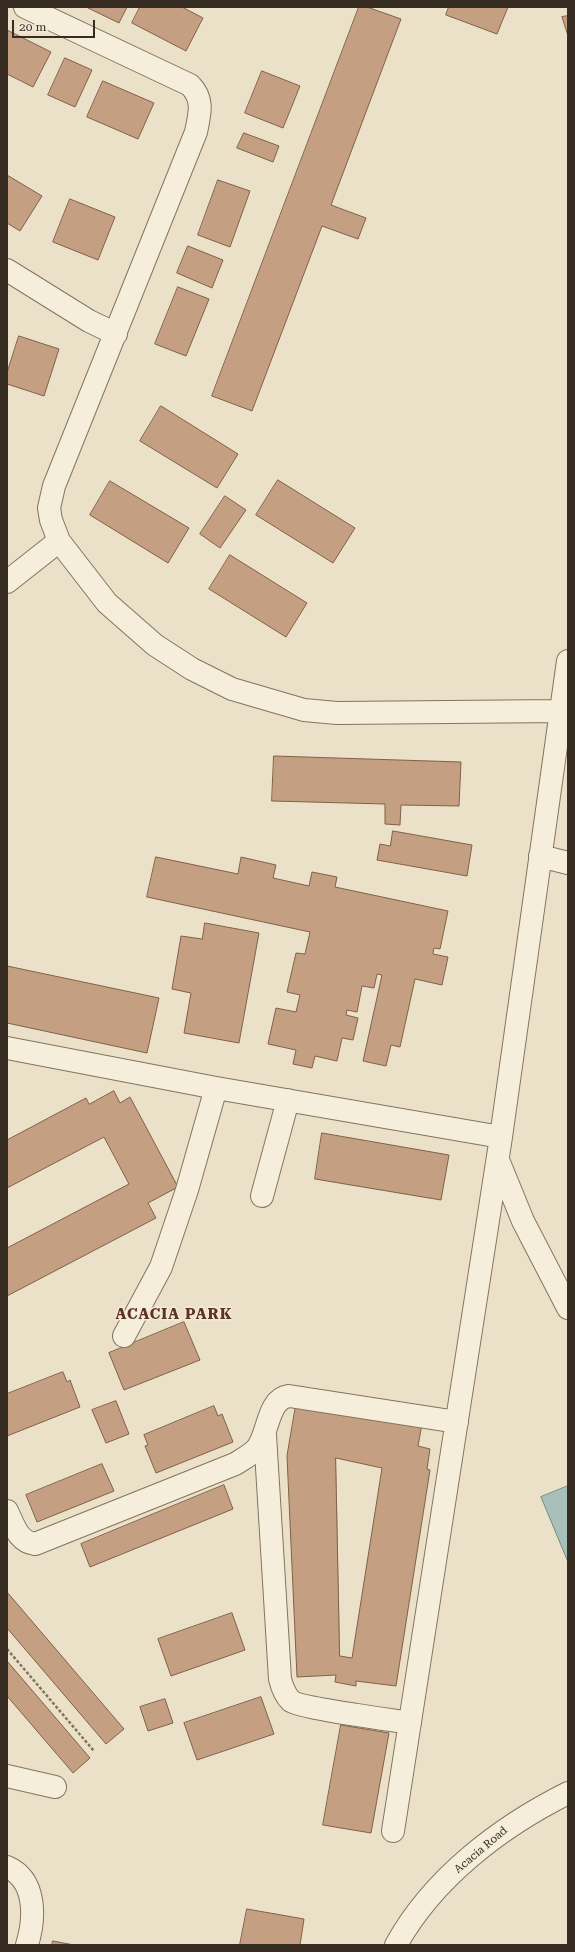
<!DOCTYPE html>
<html>
<head>
<meta charset="utf-8">
<style>
	body { margin:0 }
	#map { position:relative; width:575px; height:1952px; overflow:hidden; background:#eae1c8; font-family:"Roboto Serif",serif }
	canvas { display:block }
	.frame { position:absolute; inset:0; border:8px solid #362c21; pointer-events:none }
	.scale { position:absolute; left:12px; top:20px; width:83px; height:18px; box-sizing:border-box; border:2px solid #362c21; border-top:0; padding-left:5px; font-size:12px; line-height:14px; white-space:nowrap; color:#362c21; -webkit-text-stroke:3px #f2ebd7; paint-order:stroke }
</style>
</head>
<body>
<div id="map">
<canvas width="575" height="1952"></canvas>
<div class="frame"></div>
<div class="scale">20 m</div>
</div>
<script>
const ctx = document.querySelector('canvas').getContext('2d');
ctx.lineJoin = 'round';
function fillPath(path, color) { ctx.fillStyle = color; ctx.fill(path, 'evenodd'); }
function trace(path, color, width, dash) { ctx.strokeStyle = color; ctx.lineWidth = width; ctx.lineCap = dash ? 'butt' : 'round'; ctx.setLineDash(dash || []); ctx.stroke(path); }
function write(font, color, halo, rows, align = 'center') {
  ctx.font = font + ' "Roboto Serif",serif'; ctx.lineWidth = 3; ctx.setLineDash([]); ctx.textBaseline = 'middle'; ctx.strokeStyle = halo; ctx.fillStyle = color; for (const [text, x, y, turn = 0] of rows) {
    ctx.save(); ctx.translate(x, y); ctx.rotate((+turn || 0) * Math.PI / 180); ctx.textAlign = isNaN(turn) ? turn : align; if (halo) ctx.strokeText(text, 0, 0); ctx.fillText(text, 0, 0); ctx.restore();
  }
}
const water = new Path2D(`
	M568,1486V1562L541,1497Z`);
const building = new Path2D(`
	M88,7H127L119,23L88,8Z
	M140,7H182L203,18L186,51L132,23Z
	M359,7H367L401,19L331,205L366,218L358,239L322,226L252,411L212,396Z
	M449,7H508L497,34L446,15Z
	M568,16V36L562,17Z
	M7,30L51,52L33,87L7,74Z
	M65,58L92,70L75,107L48,95Z
	M262,71L300,86L283,128L245,113Z
	M103,81L154,103L138,139L87,117Z
	M244,133L279,146L273,162L237,148Z
	M7,175L42,196L20,231L7,223Z
	M218,180L250,191L230,247L198,235Z
	M70,199L115,217L98,260L53,242Z
	M188,246L223,260L212,288L177,273Z
	M178,287L209,299L186,356L155,344Z
	M19,336L59,349L44,396L7,384V373Z
	M161,406L238,454L217,488L140,441Z
	M278,480L355,528L333,563L256,515Z
	M110,481L189,528L168,563L90,515Z
	M225,496L246,510L220,548L200,534Z
	M230,555L307,603L286,637L209,589Z
	M274,756L461,762L459,806L401,805L400,825L385,824V804L272,801Z
	M393,831L472,845L467,876L377,860L380,844L390,846Z
	M156,857L238,874L241,857L276,865L273,878L309,886L312,872L337,877L335,887L448,911L440,949L434,948L433,954L448,957L442,985L415,979L400,1047L391,1045L386,1066L363,1061L382,975L377,974L374,988L362,986L357,1012L347,1010L346,1015L358,1018L353,1040L342,1038L337,1061L315,1056L312,1068L293,1064L296,1050L268,1044L276,1008L296,1012L300,995L287,992L296,953L305,954L310,932L147,897Z
	M205,923L259,933L239,1043L184,1033L191,993L172,989L181,936L202,939Z
	M7,966L159,998L147,1053L7,1023Z
	M114,1091L120,1103L130,1097L178,1187L148,1203L156,1218L7,1296V1248L129,1184L104,1137L7,1188V1140L86,1098L89,1104Z
	M322,1133L449,1155L441,1200L315,1179Z
	M184,1322L200,1360L124,1390L109,1353Z
	M63,1372L67,1382L70,1380L80,1407L7,1436V1394Z
	M116,1401L129,1434L106,1443L92,1410Z
	M296,1405L422,1424L418,1446L430,1449L427,1469L430,1470L396,1686L356,1681V1686L335,1682L336,1675L297,1677L287,1456ZM336,1458L382,1468L352,1658L340,1656Z
	M214,1406L218,1416L222,1414L233,1442L156,1473L145,1446L148,1445L144,1435Z
	M102,1464L114,1491L37,1522L26,1495Z
	M224,1485L233,1509L90,1567L81,1544Z
	M7,1592L124,1729L106,1744L7,1628Z
	M232,1613L245,1650L171,1676L158,1639Z
	M7,1661L90,1758L73,1773L7,1696Z
	M261,1697L274,1734L197,1760L184,1723Z
	M165,1699L173,1723L148,1731L140,1707Z
	M341,1725L389,1733L371,1833L323,1825Z
	M247,1909L304,1919L300,1945H240Z
	M53,1941L74,1945H52Z`);
const path = new Path2D(`
	M7,1649L94,1751`);
const minor = new Path2D(`
	M25,7L190,85C204,99 200,113 196,132L54,486L49,508L51,520L59,541L107,603L155,645L192,669L232,689L304,710L337,713L561,711
	M7,270L89,321L116,334
	M7,582L59,541
	M540,856L568,863
	M7,1048L216,1088L501,1137
	M498,1160L523,1221L568,1308
	M262,1196L288,1100
	M124,1336L161,1267L187,1190L216,1088
	M265,1435L280,1679C282,1687 285,1695 291,1701C300,1708 392,1720 410,1723
	M7,1511C14,1525 18,1542 35,1544L235,1464C243,1459 253,1454 258,1447C269,1430 268,1399 289,1396L457,1422
	M7,1776L55,1787
	M393,1831L501,1137L568,661
	M7,1867C37,1880 35,1919 27,1945
	M396,1945C433,1878 500,1827 568,1793`);
const streetNames = [
	["Acacia Road",481,1850,-40]
];
const districtNames = [
	["ACACIA PARK",174,1315]
];
fillPath(water, '#a9bfb9');
trace(water, '#708c86', 1);
fillPath(building, '#c49f82');
trace(building, '#816048', 1);
trace(minor, '#84745f', 24);
trace(path, '#84745f', 2.5, [3, 2]);
trace(minor, '#f5eedb', 22);
write('11px', '#362c21', '#f2ebd7', streetNames);
ctx.letterSpacing = '1px';
write('bold 15px', '#5e3225', '#f2ebd7', districtNames);
ctx.letterSpacing = '0px';
</script>
</body>
</html>
